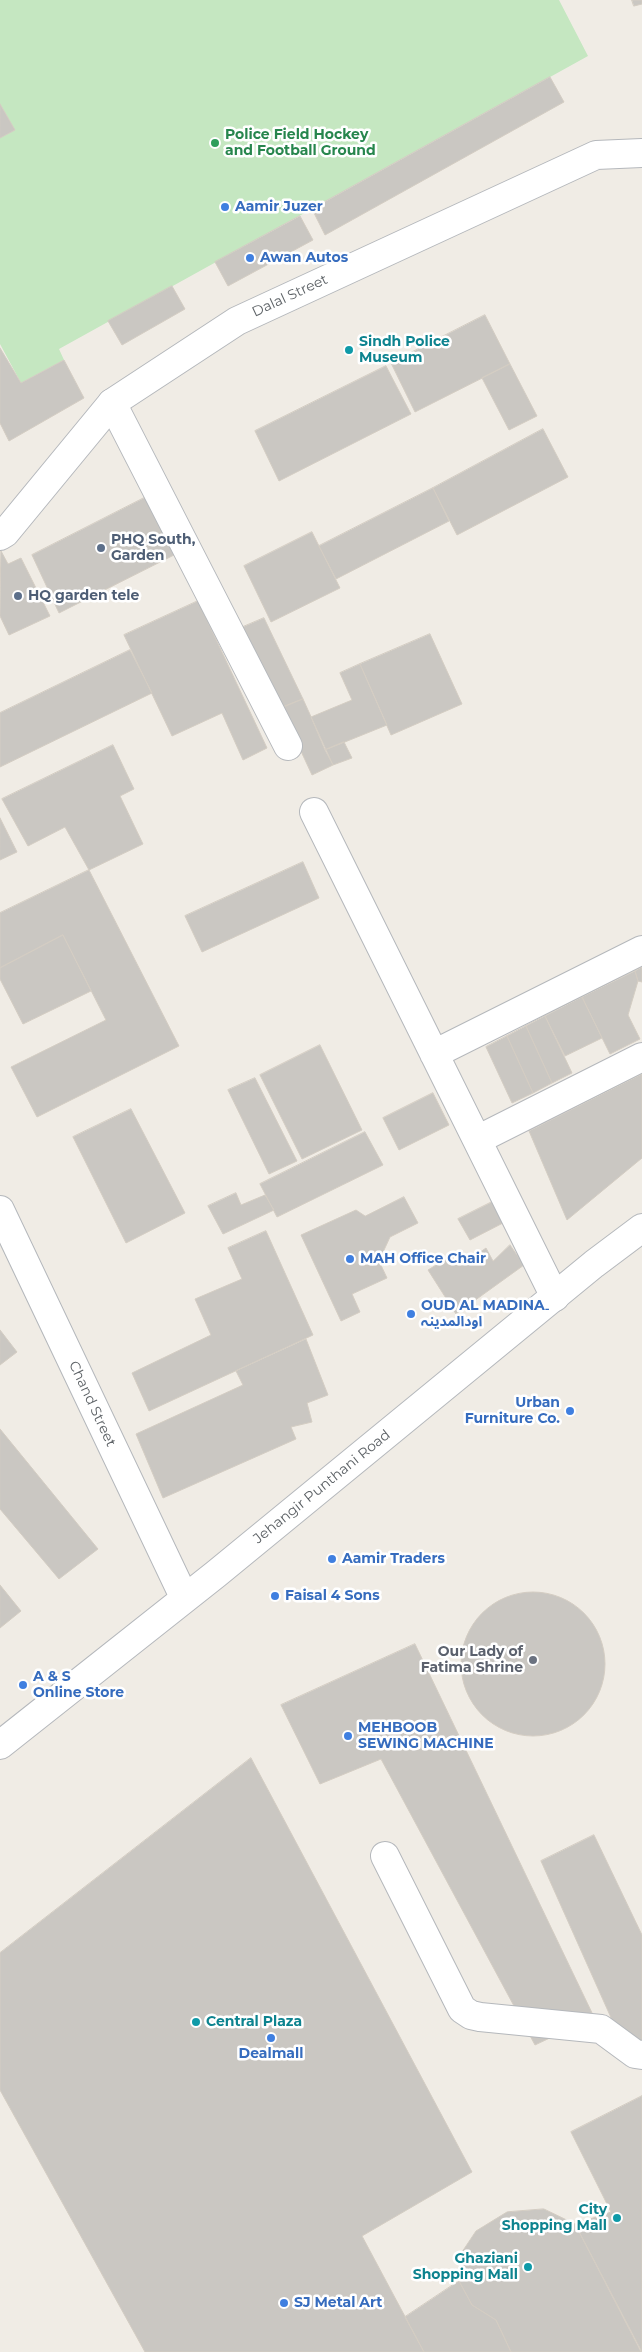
<!DOCTYPE html>
<html>
<head>
<meta charset="utf-8">
<style>
	body { margin:0 }
	canvas { display:block; background:#f0ece5 }
</style>
</head>
<body>
<canvas width="642" height="2352"></canvas>
<script>
const ctx = document.querySelector('canvas').getContext('2d');
ctx.lineJoin = 'round';
function fillPath(path, color) { ctx.fillStyle = color; ctx.fill(path, 'evenodd'); }
function trace(path, color, width, dash) { ctx.strokeStyle = color; ctx.lineWidth = width; ctx.lineCap = dash ? 'butt' : 'round'; ctx.setLineDash(dash || []); ctx.stroke(path); }
function write(font, color, halo, rows, align = 'center') {
  ctx.font = font + ' Montserrat,"Noto Sans Arabic",sans-serif'; ctx.lineWidth = 5; ctx.setLineDash([]); ctx.textBaseline = 'middle'; ctx.strokeStyle = halo; ctx.fillStyle = color; for (const [text, x, y, turn = 0] of rows) {
    ctx.save(); ctx.translate(x, y); ctx.rotate((+turn || 0) * Math.PI / 180); ctx.textAlign = isNaN(turn) ? turn : align; if (halo) ctx.strokeText(text, 0, 0); ctx.fillText(text, 0, 0); ctx.restore();
  }
}
const green = new Path2D(`
	M0,0H559L588,56L59,349L64,360L21,383L0,344Z`);
const building = new Path2D(`
	M632,0H642V4L634,6Z
	M550,77L564,102L325,235L312,209Z
	M0,104L15,130L0,138Z
	M300,216L313,240L228,286L215,262Z
	M172,286L185,309L122,345L108,321Z
	M485,315L510,364L415,412L391,363Z
	M0,348L21,383L64,360L84,398L9,441L0,423Z
	M510,364L537,416L509,430L482,378Z
	M386,366L411,414L279,481L255,431Z
	M543,429L568,477L457,535L433,488Z
	M433,488L449,521L336,579L319,546Z
	M148,496L176,554L59,613L32,555Z
	M312,532L340,588L271,622L244,566Z
	M1,551L8,564L21,558L50,616L9,635L0,616Z
	M198,601L267,748L243,760L222,713L172,736L124,635Z
	M264,618L303,699L281,708L243,627Z
	M430,634L462,704L391,735L360,664Z
	M130,650L152,693L0,767V713Z
	M360,664L387,725L325,750L311,717L352,700L340,673Z
	M303,699L333,765L312,775L281,708Z
	M344,742L352,758L333,765L325,750Z
	M113,745L134,789L120,796L143,844L89,870L65,827L28,846L2,799Z
	M0,818L17,852L0,860Z
	M303,862L319,898L202,952L185,916Z
	M89,870L179,1046L37,1117L11,1067L106,1020L63,935L0,968V913Z
	M63,935L91,991L23,1024L0,979V968Z
	M642,967V982L638,981L635,971Z
	M635,971L638,981L628,1015L640,1039L610,1054L582,997Z
	M582,997L602,1038L565,1056L545,1016Z
	M545,1016L572,1073L552,1083L526,1026Z
	M526,1026L552,1083L533,1093L507,1036Z
	M507,1036L533,1093L512,1103L486,1047Z
	M320,1045L362,1130L302,1159L260,1075Z
	M642,1074V1158L567,1220L529,1131Z
	M255,1078L297,1161L269,1174L228,1090Z
	M433,1093L449,1125L399,1150L383,1118Z
	M131,1109L185,1213L126,1243L73,1137Z
	M365,1132L383,1165L277,1217L260,1184Z
	M236,1193L241,1205L265,1195L274,1210L223,1234L208,1206Z
	M404,1197L418,1223L390,1237L379,1261L387,1278L352,1294L360,1312L341,1321L301,1235L356,1210L365,1216Z
	M492,1202L503,1223L470,1240L458,1219Z
	M266,1231L313,1335L149,1411L132,1373L211,1335L195,1299L242,1279L228,1248Z
	M510,1245L524,1265L456,1314L428,1270L459,1251L466,1262L486,1248L493,1261Z
	M0,1330L17,1352L0,1365Z
	M306,1339L328,1395L307,1403L312,1422L291,1427L296,1439L163,1498L136,1434L243,1385L236,1371Z
	M0,1429L98,1549L59,1579L0,1509Z
	M0,1585L21,1611L0,1628Z
	M461 1664a72 72 0 1 1 144 0a72 72 0 1 1-144 0Z
	M415,1644L594,2017L535,2045L381,1759L320,1784L281,1705Z
	M251,1758L472,2172L362,2236L424,2352H145L0,2090V1953Z
	M594,1835L642,1935V2041L625,2049L541,1861Z
	M642,2096V2352L575,2224L611,2212L571,2132Z
	M544,2209L575,2224L641,2352H511L496,2320L472,2305L459,2281L462,2252L476,2231L507,2212Z
	M459,2281L472,2305L496,2320L511,2352H424L405,2317Z`);
const minor = new Path2D(`
	M112,403L288,746
	M314,812L555,1297
	M434,1054L642,950
	M477,1140L642,1057
	M0,1210L184,1597
	M385,1856L462,2009L471,2015L480,2017L601,2029L635,2054L642,2055`);
const tertiary = new Path2D(`
	M0,536L5,533L112,403L237,321L596,155L642,153
	M0,1745L216,1574L594,1264L642,1228`);
const markers = [
	[215,143,5,"#2e9e5b"],
	[225,207,5,"#3f7fe0"],
	[250,258,5,"#3f7fe0"],
	[349,350,5,"#0f9aa8"],
	[101,548,5,"#5c6f8a"],
	[18,596,5,"#5c6f8a"],
	[350,1259,5,"#3f7fe0"],
	[411,1314,5,"#3f7fe0"],
	[570,1411,5,"#3f7fe0"],
	[332,1559,5,"#3f7fe0"],
	[275,1596,5,"#3f7fe0"],
	[533,1660,5,"#6b7280"],
	[23,1685,5,"#3f7fe0"],
	[348,1736,5,"#3f7fe0"],
	[196,2022,5,"#0f9aa8"],
	[271,2038,5,"#3f7fe0"],
	[617,2218,5,"#0f9aa8"],
	[528,2267,5,"#0f9aa8"],
	[284,2303,5,"#3f7fe0"]
];
const leisureNames = [
	["Police Field Hockey",225,135],
	["and Football Ground",225,151]
];
const shopNames = [
	["Aamir Juzer",235,207],
	["Awan Autos",260,258],
	["MAH Office Chair",360,1259],
	["OUD AL MADINA۔",421,1306],
	["اودالمدینہ",421,1322],
	["Urban",560,1403,"right"],
	["Furniture Co.",560,1419,"right"],
	["Aamir Traders",342,1559],
	["Faisal 4 Sons",285,1596],
	["A & S",33,1677],
	["Online Store",33,1693],
	["MEHBOOB",358,1728],
	["SEWING MACHINE",358,1744],
	["Dealmall",271,2054,"center"],
	["SJ Metal Art",294,2303]
];
const streetNames = [
	["Dalal Street",290,296,-25],
	["Chand Street",92,1404,65],
	["Jehangir Punthani Road",322,1487,-39]
];
const cultureNames = [
	["Sindh Police",359,342],
	["Museum",359,358],
	["Central Plaza",206,2022],
	["City",607,2210,"right"],
	["Shopping Mall",607,2226,"right"],
	["Ghaziani",518,2259,"right"],
	["Shopping Mall",518,2275,"right"]
];
const serviceNames = [
	["PHQ South,",111,540],
	["Garden",111,556],
	["HQ garden tele",28,596]
];
const worshipNames = [
	["Our Lady of",523,1652],
	["Fatima Shrine",523,1668]
];
fillPath(green, '#c5e7c1');
fillPath(building, '#cac7c2');
trace(building, '#d4cdc3', 1);
trace(minor, '#b5b8bc', 30);
trace(tertiary, '#b5b8bc', 30);
trace(minor, '#fff', 28);
trace(tertiary, '#fff', 28);
for (const [x, y, r, color] of markers) { const dot = new Path2D(); dot.arc(x, y, r, 0, 2 * Math.PI); ctx.fillStyle = color; ctx.fill(dot); trace(dot, '#fff', 2); }
write('bold 14px', '#27864d', '#fff', leisureNames, 'left');
write('bold 14px', '#366cbe', '#fff', shopNames, 'left');
write('14px', '#5d6266', '#fff', streetNames);
write('bold 14px', '#0d838f', '#fff', cultureNames, 'left');
write('bold 14px', '#4e5e75', '#fff', serviceNames, 'left');
write('bold 14px', '#5b616d', '#fff', worshipNames, 'right');
</script>
</body>
</html>
